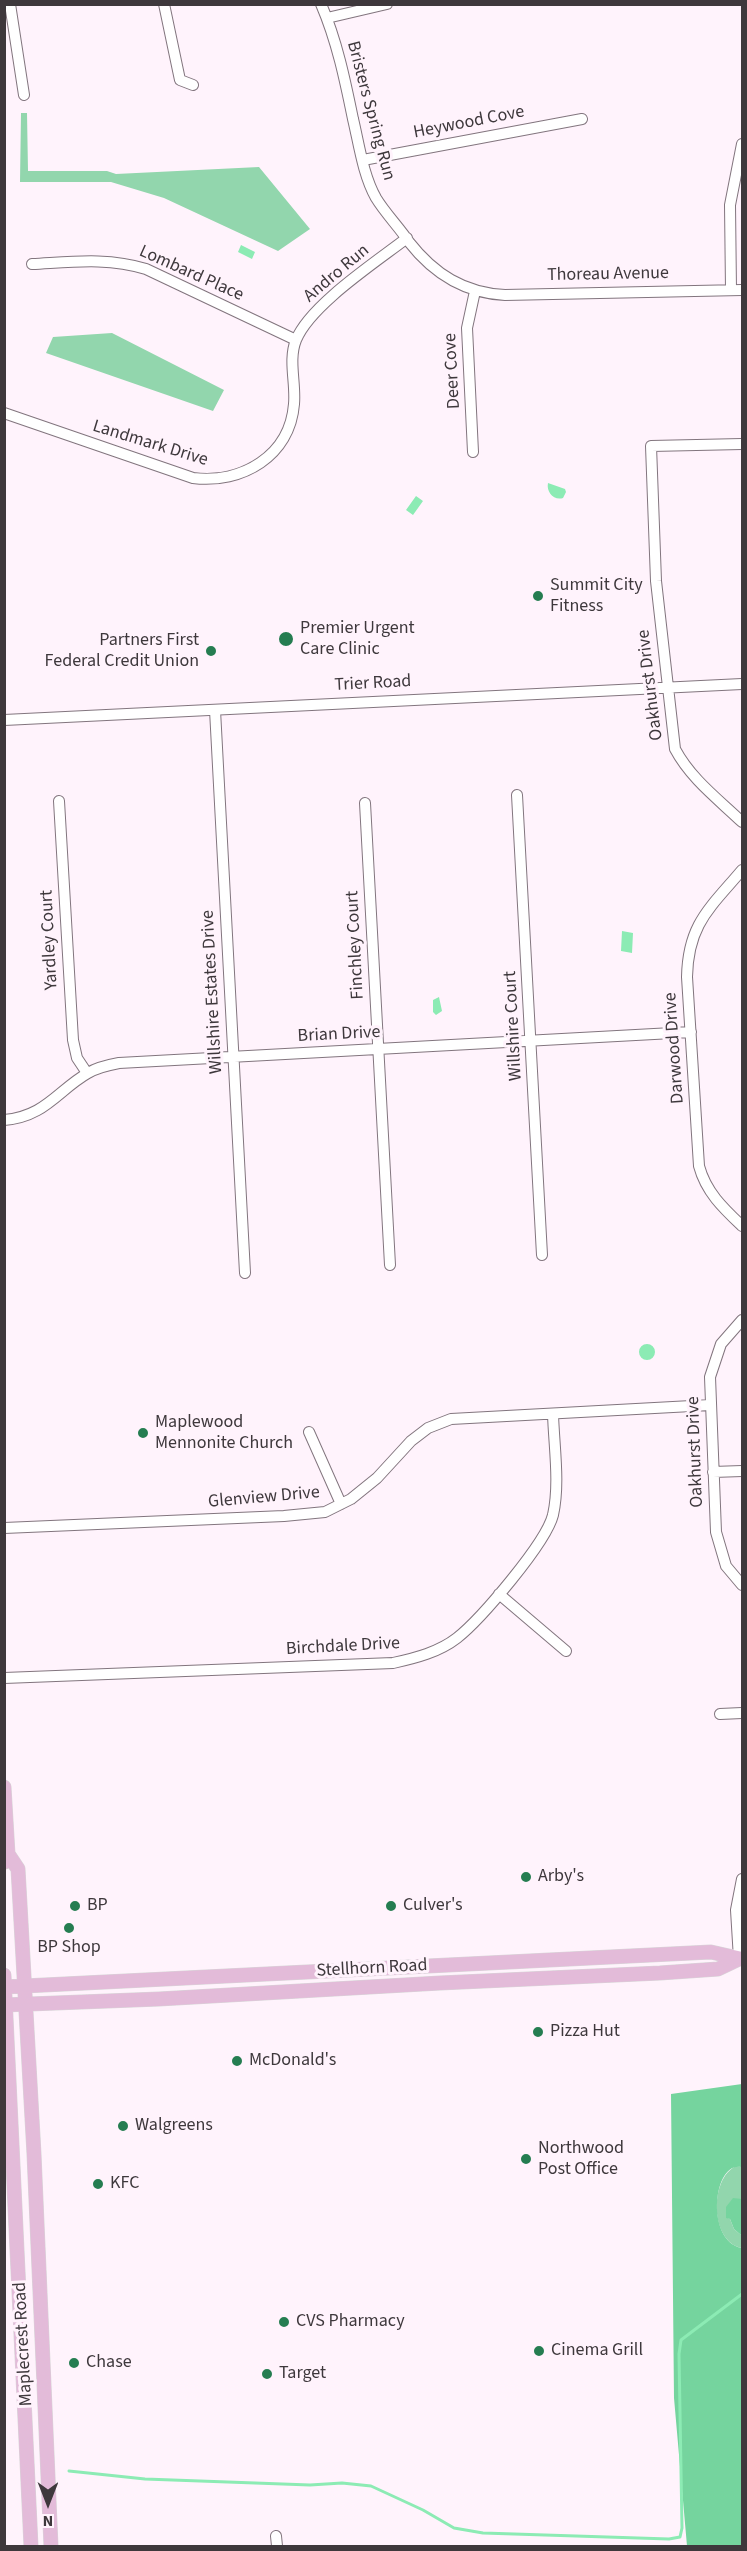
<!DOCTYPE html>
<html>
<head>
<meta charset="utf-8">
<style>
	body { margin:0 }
	#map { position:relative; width:747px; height:2551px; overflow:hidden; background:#fff3fc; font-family:"Source Sans 3",sans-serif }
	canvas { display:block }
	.frame { position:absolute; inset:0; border:6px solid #3e383c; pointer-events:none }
	.north { position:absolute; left:18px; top:2473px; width:60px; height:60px; -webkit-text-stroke:4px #fff3fc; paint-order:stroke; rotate:180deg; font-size:16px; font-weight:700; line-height:24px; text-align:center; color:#3e383c }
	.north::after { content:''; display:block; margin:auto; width:21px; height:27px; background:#3e383c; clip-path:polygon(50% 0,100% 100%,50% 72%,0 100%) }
</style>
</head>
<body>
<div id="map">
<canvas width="747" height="2551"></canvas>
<div class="frame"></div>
<div class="north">N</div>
</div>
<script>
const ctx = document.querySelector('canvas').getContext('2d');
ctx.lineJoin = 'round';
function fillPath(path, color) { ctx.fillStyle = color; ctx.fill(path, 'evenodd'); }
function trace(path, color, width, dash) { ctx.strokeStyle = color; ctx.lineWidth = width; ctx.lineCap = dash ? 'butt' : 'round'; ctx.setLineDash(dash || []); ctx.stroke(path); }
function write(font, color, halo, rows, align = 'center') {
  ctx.font = font + ' "Source Sans 3",sans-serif'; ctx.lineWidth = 6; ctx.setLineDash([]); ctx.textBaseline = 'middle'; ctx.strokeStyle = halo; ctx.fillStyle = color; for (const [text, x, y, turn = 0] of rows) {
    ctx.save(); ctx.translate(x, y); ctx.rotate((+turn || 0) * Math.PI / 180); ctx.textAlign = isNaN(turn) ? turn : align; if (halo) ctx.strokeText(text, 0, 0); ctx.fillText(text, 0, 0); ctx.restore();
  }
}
const green = new Path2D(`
	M21,113H27L28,171H107L116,174L259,167L310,229L278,251L164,198L111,182H20Z
	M112,333L224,390L213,411L46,353L53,337Z
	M736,2166L742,2167V2199H733L726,2217L730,2219L734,2229L742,2236V2248C710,2242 709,2179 736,2166Z`);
const forest = new Path2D(`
	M742,2084V2172L741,2167C713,2161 705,2241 742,2248V2546H687L674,2398L671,2094Z
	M733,2198L742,2199V2236L734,2229L730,2219L726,2218V2207Z`);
const water = new Path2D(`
	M241,245L255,252L252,259L238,252Z
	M548,483L565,489L566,492L563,498C554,501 546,492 548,483Z
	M416,496L423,501L413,515L406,510Z
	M622,931L633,933L632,953L621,951Z
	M439,997L442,1011L436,1015L433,1012V1000Z
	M639 1352a8 8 0 1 1 16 0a8 8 0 1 1-16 0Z`);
const stream = new Path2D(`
	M69,2471L145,2479L310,2485L342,2483L371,2486L423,2510L454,2528L483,2533L669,2539L680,2537L682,2528L679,2354L681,2340L742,2294`);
const minor = new Path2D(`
	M10,4L24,95
	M164,4L180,80L193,85
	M321,4C337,41 345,80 353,119C359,144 363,175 376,198C385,213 399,227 409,242C434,274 464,293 505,295L742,290
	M327,18L387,4
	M363,160L582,119
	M32,264C71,262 108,257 146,269L296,340
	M731,290L730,205L742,144
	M4,413L193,478C242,484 290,456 294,404C296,383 288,360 296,340C310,305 376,262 407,238
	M742,444L651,446L656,581L675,749C691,779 718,799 742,822
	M473,452L467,328L475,291
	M215,710L245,1273
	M4,720L742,684
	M517,795L542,1255
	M59,801L73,1040L77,1058L87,1073
	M365,803L390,1265
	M742,870C710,908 688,924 687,977L699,1166C706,1192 723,1208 742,1226
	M4,1120C45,1117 58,1090 88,1073C98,1067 108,1065 119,1063L691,1032
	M742,1320L721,1344L710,1377L716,1532L726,1566L742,1585
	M309,1432L341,1504
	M713,1472L742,1471
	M4,1528L284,1516L325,1512L351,1499L377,1478L411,1441L428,1428L451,1419L710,1405
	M499,1594L566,1651
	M4,1678L393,1663C416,1658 439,1652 457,1638C481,1619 546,1543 553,1515C560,1483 554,1447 553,1414
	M720,1714L742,1713
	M739,1959L736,1910L742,1879
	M276,2536L277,2546`);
const major = new Path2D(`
	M4,1787L8,1854L5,1862
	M8,1854L18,1869L34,2154L51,2546
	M4,1975L31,2546
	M4,1987L711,1952L742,1959
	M4,2005L159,1999L440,1983L660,1973L718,1969L739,1959`);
const markers = [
	[538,596,6,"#257d51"],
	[286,639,8,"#257d51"],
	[211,651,6,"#257d51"],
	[143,1433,6,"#257d51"],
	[526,1877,6,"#257d51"],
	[75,1906,6,"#257d51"],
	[391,1906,6,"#257d51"],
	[69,1928,6,"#257d51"],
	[538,2032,6,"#257d51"],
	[237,2061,6,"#257d51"],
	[123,2126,6,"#257d51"],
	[526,2159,6,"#257d51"],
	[98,2184,6,"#257d51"],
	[284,2322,6,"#257d51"],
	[539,2351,6,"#257d51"],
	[74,2363,6,"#257d51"],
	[267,2374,6,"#257d51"]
];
const streetNames = [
	["Bristers Spring Run",370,111,75],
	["Heywood Cove",469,123,-11],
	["Lombard Place",191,274,24],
	["Andro Run",337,274,-40],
	["Thoreau Avenue",608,275,-1],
	["Deer Cove",453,371,-93],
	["Landmark Drive",150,444,17],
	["Trier Road",373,684,-3],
	["Oakhurst Drive",651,685,-97],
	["Yardley Court",50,940,-93],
	["Finchley Court",356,945,-93],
	["Willshire Estates Drive",213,992,-93],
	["Willshire Court",514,1026,-93],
	["Brian Drive",339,1035,-3],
	["Darwood Drive",675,1048,-94],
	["Oakhurst Drive",696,1452,-92],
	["Glenview Drive",264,1498,-5],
	["Birchdale Drive",343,1647,-3],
	["Stellhorn Road",372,1969,-3],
	["Maplecrest Road",24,2344,-93]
];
const poiNames = [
	["Summit City",550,586],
	["Fitness",550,607],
	["Premier Urgent",300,629],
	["Care Clinic",300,650],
	["Partners First",199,641,"right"],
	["Federal Credit Union",199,662,"right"],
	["Maplewood",155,1423],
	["Mennonite Church",155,1444],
	["Arby's",538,1877],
	["BP",87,1906],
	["Culver's",403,1906],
	["BP Shop",69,1948,"center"],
	["Pizza Hut",550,2032],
	["McDonald's",249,2061],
	["Walgreens",135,2126],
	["Northwood",538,2149],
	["Post Office",538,2170],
	["KFC",110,2184],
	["CVS Pharmacy",296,2322],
	["Cinema Grill",551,2351],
	["Chase",86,2363],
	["Target",279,2374]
];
fillPath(green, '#92d6ad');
fillPath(forest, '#75d49e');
fillPath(water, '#8cebb4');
trace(stream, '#8cebb4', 3);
trace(minor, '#82757e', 12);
trace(major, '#d8d7d8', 15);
trace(minor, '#fff', 10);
trace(major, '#e3bbd9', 14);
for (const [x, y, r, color] of markers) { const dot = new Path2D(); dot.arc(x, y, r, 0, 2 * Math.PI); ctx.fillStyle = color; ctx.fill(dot); trace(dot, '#fff3fc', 2); }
write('18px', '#3e383c', '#fff3fc', streetNames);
write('18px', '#3e383c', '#fff3fc', poiNames, 'left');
</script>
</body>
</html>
